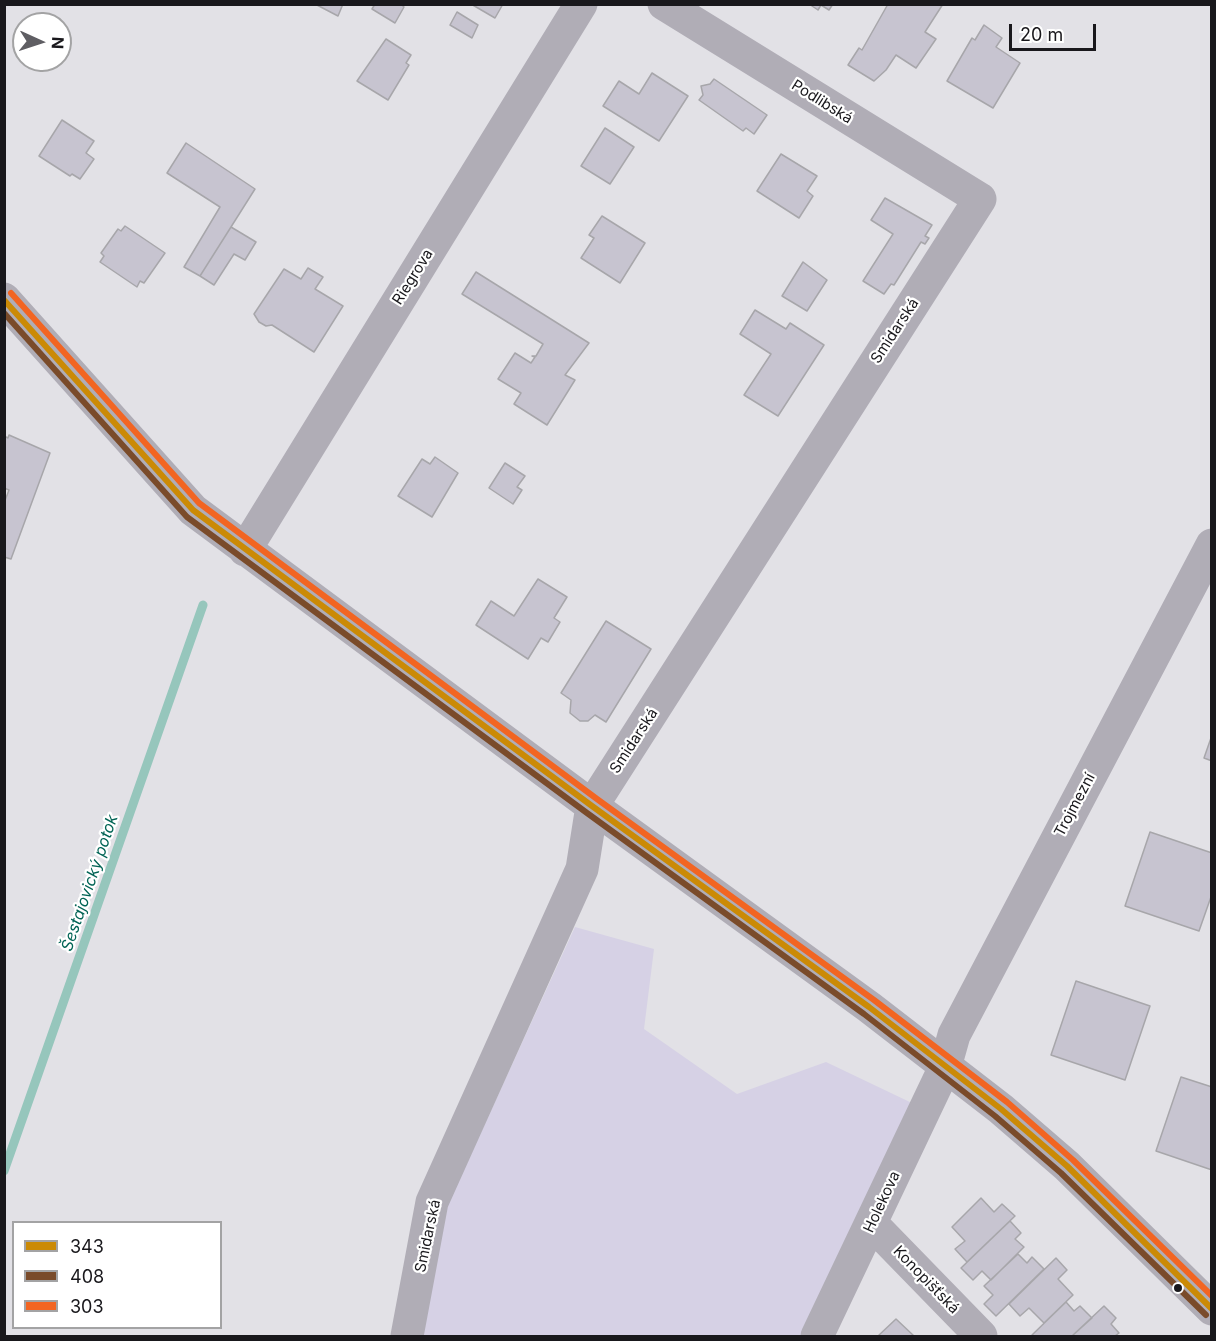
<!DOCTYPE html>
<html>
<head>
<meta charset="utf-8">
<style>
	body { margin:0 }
	#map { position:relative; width:1216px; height:1341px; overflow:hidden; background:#e2e1e6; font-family:Inter,sans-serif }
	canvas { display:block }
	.frame { position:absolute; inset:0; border:6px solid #19181c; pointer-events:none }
	.legend { position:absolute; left:12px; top:1221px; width:210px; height:108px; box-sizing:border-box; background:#fff; border:2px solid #a3a3a4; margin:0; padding:8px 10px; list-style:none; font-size:18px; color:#19181c }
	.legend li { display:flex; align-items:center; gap:12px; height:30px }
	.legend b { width:30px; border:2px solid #a3a3a4 }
	.north { position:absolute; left:12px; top:12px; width:60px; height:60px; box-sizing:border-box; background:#fff; border:2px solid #a3a3a4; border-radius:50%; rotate:93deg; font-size:16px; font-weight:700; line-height:24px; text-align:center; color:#19181c }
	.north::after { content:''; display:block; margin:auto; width:21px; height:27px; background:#5f5e63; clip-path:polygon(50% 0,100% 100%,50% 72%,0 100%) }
	.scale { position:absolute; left:1009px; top:24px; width:87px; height:27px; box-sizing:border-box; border:3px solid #19181c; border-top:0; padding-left:8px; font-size:18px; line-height:21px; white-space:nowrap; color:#19181c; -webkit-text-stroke:4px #fff; paint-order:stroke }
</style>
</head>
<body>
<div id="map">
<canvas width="1216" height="1341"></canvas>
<div class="frame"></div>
<ul class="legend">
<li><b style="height:8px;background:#cb8a06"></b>343</li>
<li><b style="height:8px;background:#7a4b2a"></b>408</li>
<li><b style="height:8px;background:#f26522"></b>303</li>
</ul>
<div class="north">N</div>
<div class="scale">20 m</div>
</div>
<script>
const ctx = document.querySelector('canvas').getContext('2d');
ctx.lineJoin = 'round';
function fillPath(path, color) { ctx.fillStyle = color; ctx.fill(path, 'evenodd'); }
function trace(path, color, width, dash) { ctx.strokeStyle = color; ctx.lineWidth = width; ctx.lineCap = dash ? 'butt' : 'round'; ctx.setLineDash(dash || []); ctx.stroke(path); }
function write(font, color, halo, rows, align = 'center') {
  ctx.font = font + ' Inter,sans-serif'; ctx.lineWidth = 4.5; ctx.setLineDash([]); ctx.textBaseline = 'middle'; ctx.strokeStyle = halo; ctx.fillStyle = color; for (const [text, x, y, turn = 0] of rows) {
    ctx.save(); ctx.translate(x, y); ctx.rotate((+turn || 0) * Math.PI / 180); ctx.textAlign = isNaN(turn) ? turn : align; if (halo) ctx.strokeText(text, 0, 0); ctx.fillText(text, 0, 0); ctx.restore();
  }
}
const green = new Path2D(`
	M575,927L654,949L644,1029L737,1094L826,1062L914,1104L810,1336H419L439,1224Z`);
const stream = new Path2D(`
	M4,1171L203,605`);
const building = new Path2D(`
	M315,4H343L338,16Z
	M375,4H401L404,7L395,23L372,9Z
	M471,4H503L495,18Z
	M809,4H833L829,10L821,5L818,10Z
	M888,4H943L925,32L936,39L916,68L896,55L886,70L874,81L848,65L859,48L862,50Z
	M457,12L478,25L472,38L450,25Z
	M984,25L1002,38L996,47L1020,63L993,108L947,81L972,38L975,40Z
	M386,39L411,55L406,63L409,65L388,100L357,81Z
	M652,73L688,96L659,141L603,106L619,81L639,94Z
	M714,79L767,115L754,134L746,128L743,131L699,100L703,95L701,86L710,84Z
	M62,120L94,141L86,153L94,159L80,179L72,174L70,176L39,156Z
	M605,128L634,147L610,184L581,166Z
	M186,143L255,189L200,276L184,267L220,207L167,173Z
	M781,154L817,176L807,191L813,196L799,218L757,191Z
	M885,198L932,225L925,236L929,238L925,244L921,242L894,285L891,284L884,294L863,281L893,234L871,220Z
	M602,216L645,243L620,283L581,258L594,238L589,235Z
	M125,226L165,253L144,283L140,281L137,287L100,262L104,256L101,253L118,229L121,231Z
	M231,227L256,242L245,260L234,254L214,285L200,276Z
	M803,262L827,280L807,311L782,296Z
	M308,268L323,277L315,289L343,306L314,352L272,325L266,326L259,322L254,314L284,269L301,279Z
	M476,272L589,343L565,375L575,380L547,425L514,404L521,393L498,379L515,353L531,363L535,357L532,356H536L543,344L462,294Z
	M755,310L786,329L790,323L824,345L778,416L744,395L771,354L740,334Z
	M9,435L50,453L11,559L4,557V503L9,490L4,488V436L8,438Z
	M435,457L458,473L432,517L398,496L422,459L430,464Z
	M505,463L525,476L517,487L522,490L513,504L489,488Z
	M538,579L567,597L554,618L560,622L548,642L541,638L528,659L476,625L491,601L514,616Z
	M606,621L651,649L606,722L595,715L588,721H580L570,713L571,700L561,693Z
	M1212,735V761L1204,758Z
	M1150,832L1212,853V894L1199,931L1125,906Z
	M1076,981L1150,1006L1125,1080L1051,1055Z
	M1181,1077L1212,1087V1170L1156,1151Z
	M981,1198L994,1212L1002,1204L1015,1216L967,1262L955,1249L965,1241L952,1227Z
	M1010,1221L1021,1233L1015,1239L1024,1247L991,1280L982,1271L973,1280L961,1268Z
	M1018,1254L1027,1263L1032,1257L1044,1269L996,1316L984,1304L993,1295L984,1286Z
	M1056,1258L1067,1270L1058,1279L1073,1295L1044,1323L1029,1308L1020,1316L1009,1304Z
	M1066,1302L1074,1311L1080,1306L1092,1318L1072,1336H1034L1032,1335Z
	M1104,1306L1116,1318L1111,1324L1119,1333L1115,1336H1072Z
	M896,1319L914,1336H878Z`);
const minor = new Path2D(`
	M4,299L193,510L592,806L869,1007L1001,1109L1067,1166L1212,1309
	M245,550L581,4
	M872,1224L981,1336
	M407,1336L432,1202L582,869L592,806L980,199L664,4
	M817,1336L945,1067L954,1035L1212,545`);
const bus1 = new Path2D(`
	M4,300L193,510L592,806L869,1007L1001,1109L1067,1166L1212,1309`);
const bus2 = new Path2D(`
	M4,313L187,517L587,813L864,1014L995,1116L1061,1173L1206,1315`);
const bus3 = new Path2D(`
	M11,293L199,503L597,799L874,1000L1007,1102L1073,1160L1212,1296`);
const markers = [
	[1178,1288,5,"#19181c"]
];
const streetNames = [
	["Podlibská",822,102,32],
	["Riegrova",413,277,-58],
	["Smidarská",895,331,-57],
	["Smidarská",634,741,-57],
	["Trojmezní",1075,805,-62],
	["Holekova",882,1202,-65],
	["Smidarská",428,1236,-78],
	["Konopišťská",926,1280,46]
];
const waterNames = [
	["Šestajovický potok",90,883,-71]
];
fillPath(green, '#d6d1e5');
trace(stream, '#96c6bc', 9);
fillPath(building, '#c7c4d0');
trace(building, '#a7a6aa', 1.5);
trace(minor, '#b0adb6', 33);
trace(bus1, '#cb8a06', 6);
trace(bus2, '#7a4b2a', 6);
trace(bus3, '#f26522', 6);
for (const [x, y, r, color] of markers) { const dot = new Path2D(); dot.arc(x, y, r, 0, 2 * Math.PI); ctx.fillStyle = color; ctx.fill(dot); trace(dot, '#fff', 2); }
write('15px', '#19181c', '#fff', streetNames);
write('italic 16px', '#026455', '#fff', waterNames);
</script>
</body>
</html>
